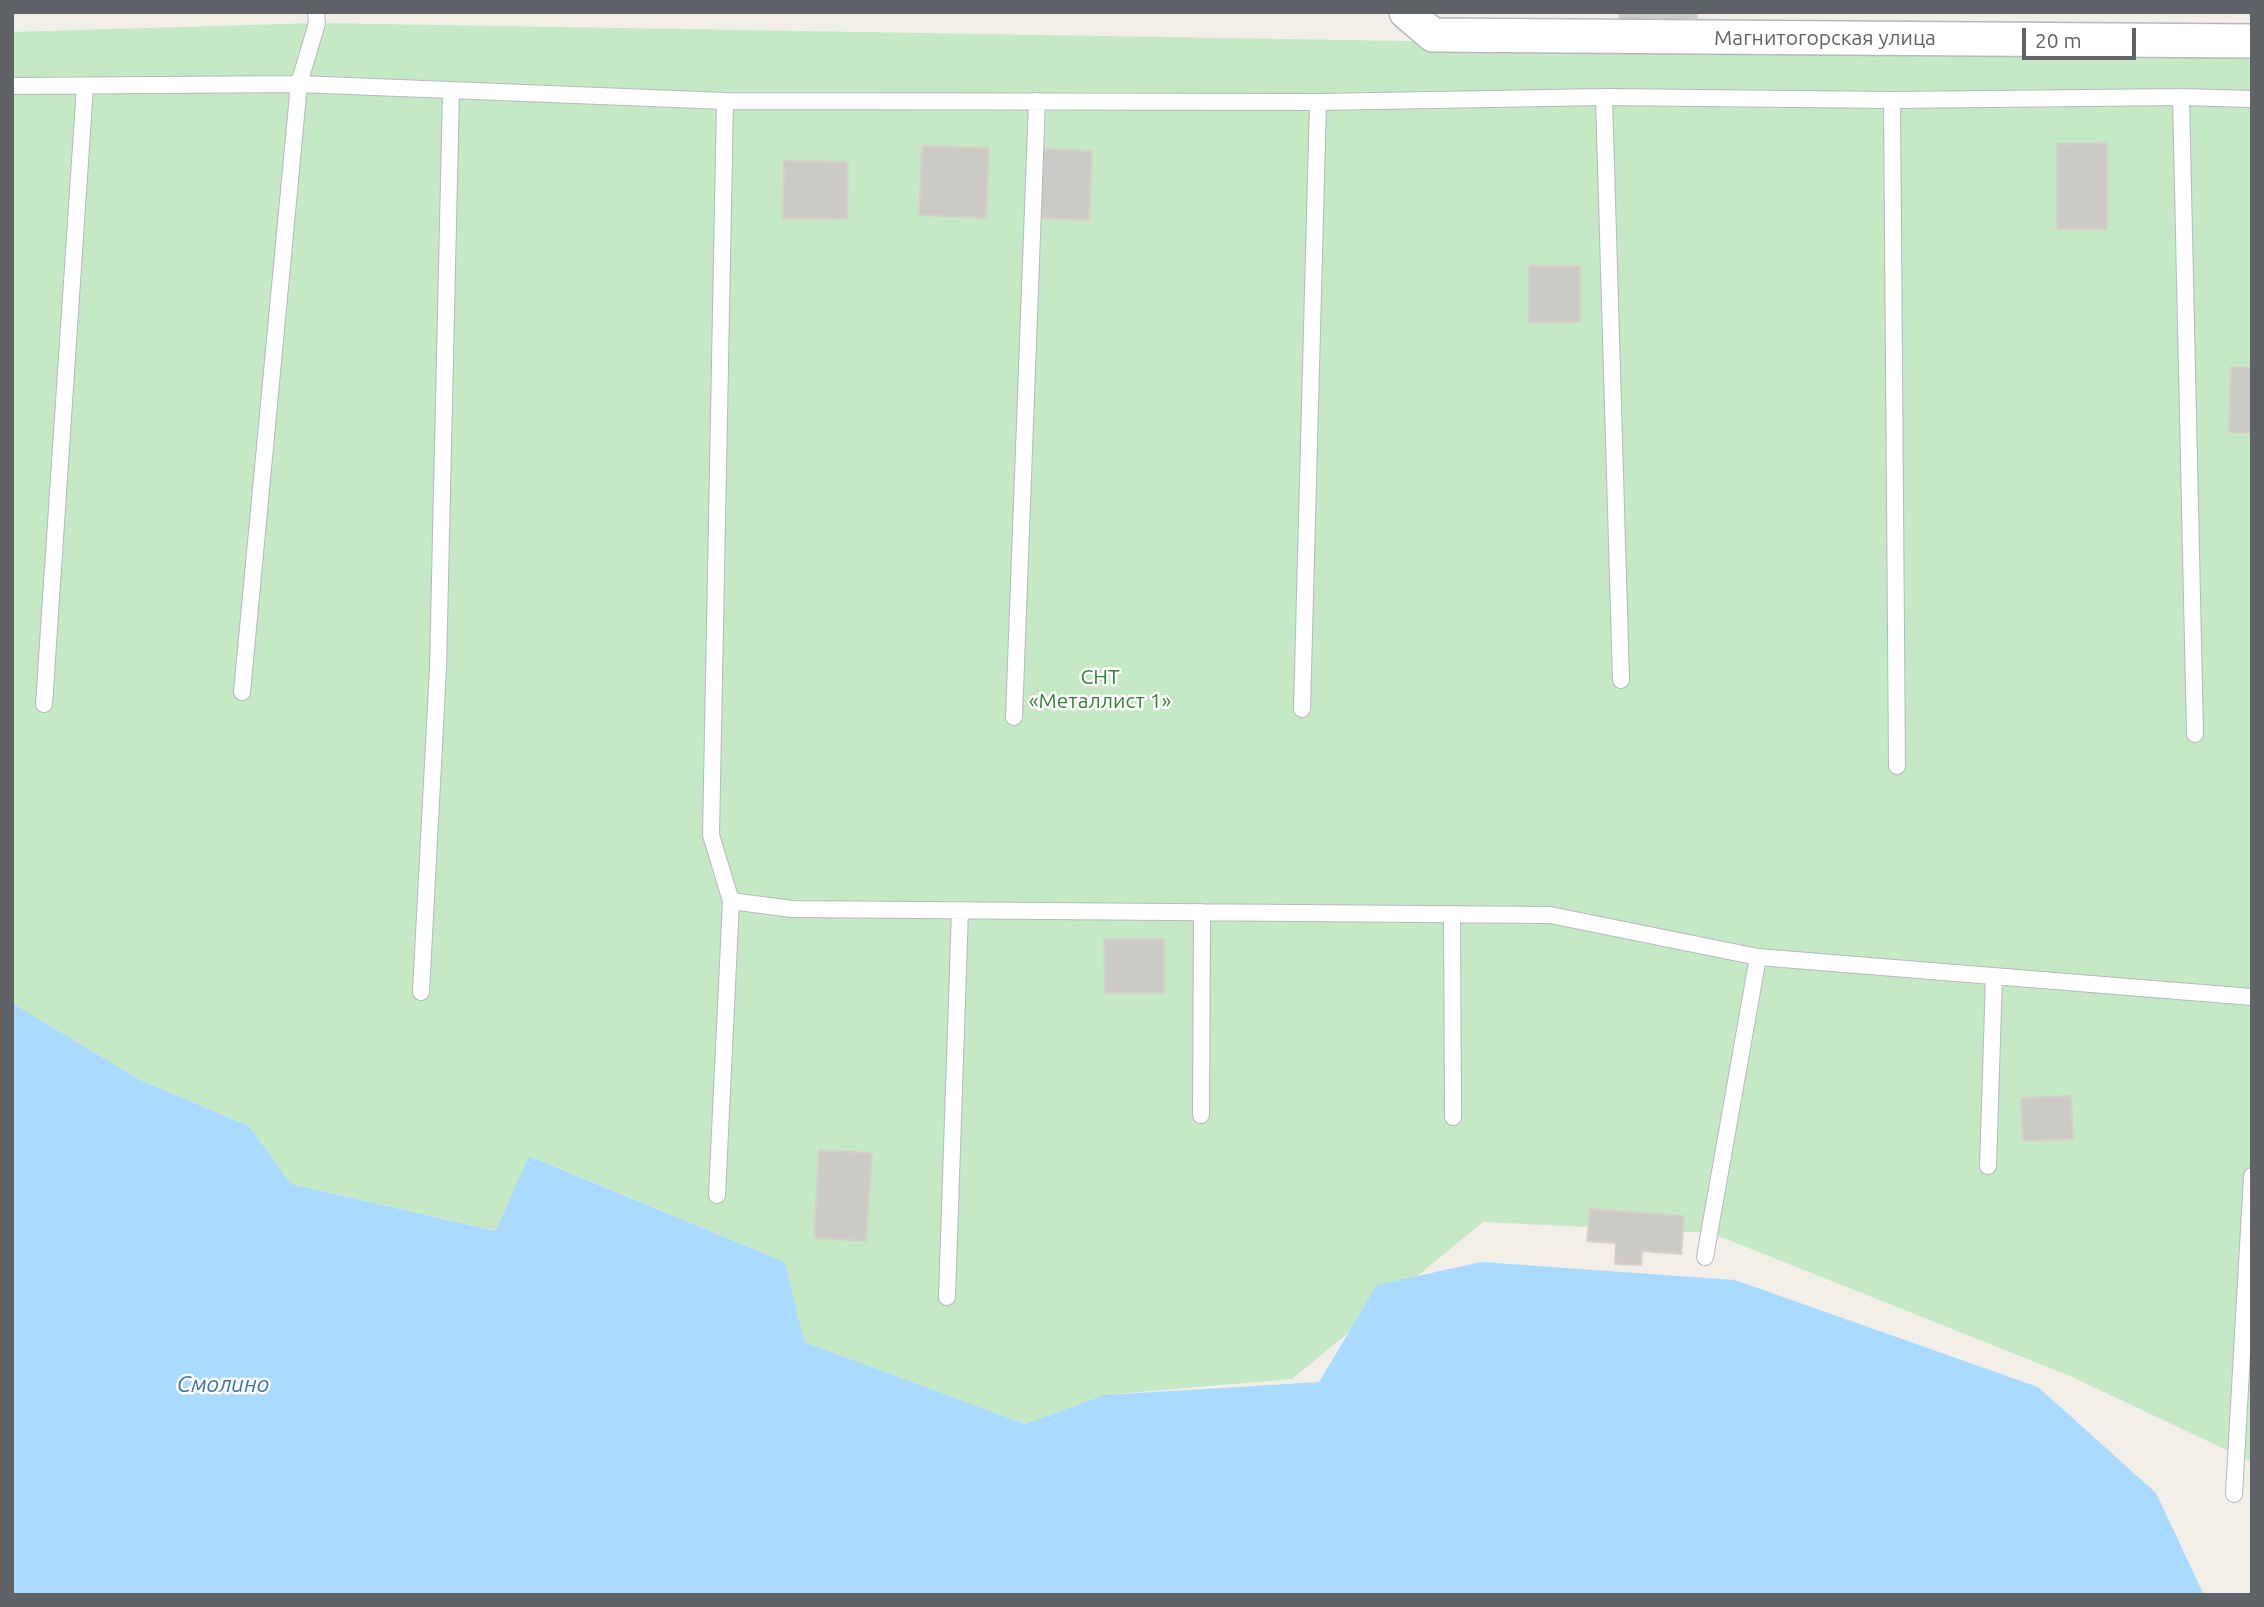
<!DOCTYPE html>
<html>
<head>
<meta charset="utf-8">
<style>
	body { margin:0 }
	#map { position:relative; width:2264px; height:1607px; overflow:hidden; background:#f1efe8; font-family:Ubuntu,sans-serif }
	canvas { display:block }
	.frame { position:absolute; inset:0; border:14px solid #5f6368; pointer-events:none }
	.scale { position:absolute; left:2022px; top:28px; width:114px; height:32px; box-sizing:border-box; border:4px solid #5f6368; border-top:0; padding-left:9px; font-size:21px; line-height:24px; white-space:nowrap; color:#5f6368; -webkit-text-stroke:5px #fff; paint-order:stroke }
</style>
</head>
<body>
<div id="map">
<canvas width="2264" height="1607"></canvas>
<div class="frame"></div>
<div class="scale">20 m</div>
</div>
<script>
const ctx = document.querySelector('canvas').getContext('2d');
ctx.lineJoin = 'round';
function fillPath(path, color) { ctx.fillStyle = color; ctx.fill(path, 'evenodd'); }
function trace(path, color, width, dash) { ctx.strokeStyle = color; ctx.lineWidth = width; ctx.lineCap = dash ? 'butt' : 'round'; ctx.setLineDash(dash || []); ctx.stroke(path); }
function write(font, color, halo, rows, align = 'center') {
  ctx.font = font + ' Ubuntu,sans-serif'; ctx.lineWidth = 5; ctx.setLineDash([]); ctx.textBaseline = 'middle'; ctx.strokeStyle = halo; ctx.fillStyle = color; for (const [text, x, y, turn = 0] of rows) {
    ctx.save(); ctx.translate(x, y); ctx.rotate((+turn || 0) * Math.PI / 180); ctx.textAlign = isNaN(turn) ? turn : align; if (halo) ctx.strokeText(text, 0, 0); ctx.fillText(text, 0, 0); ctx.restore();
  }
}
const green = new Path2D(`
	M317,23L2252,55V1462L2070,1376L1711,1233L1483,1222L1292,1379L1104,1395L1025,1424L803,1342L785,1262L530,1156L497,1231L291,1184L249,1126L142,1081L12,1003V32Z`);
const water = new Path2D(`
	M12,1003L142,1081L249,1126L291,1184L496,1231L529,1156L785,1262L804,1342L1025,1424L1104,1395L1319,1382L1377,1285L1481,1262L1735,1280L2038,1387L2156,1493L2204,1595H12Z`);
const building = new Path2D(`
	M1619,12H1697V19L1619,22Z
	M2107,143V229H2057V144Z
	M922,146L989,148L986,218L919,215Z
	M1036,148L1092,151L1089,220L1034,218Z
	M784,161L848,162L847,219L783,218Z
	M1529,266H1580V322L1529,323Z
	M2231,367L2252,368V433L2229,432Z
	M1104,939H1164V993H1105Z
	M2071,1096L2073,1139L2023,1141L2021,1098Z
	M819,1150L872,1153L866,1241L814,1238Z
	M1590,1209L1684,1216L1681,1254L1642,1251L1641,1265L1615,1264L1616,1243L1587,1241Z`);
const service = new Path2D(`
	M12,86L299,84L725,101L1318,102L1604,97L1892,100L2181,97L2252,99
	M1604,97L1621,680
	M2181,97L2195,734
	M1892,100L1897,766
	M725,101L711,835L731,901L792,909L1550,915L1758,957L2252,997
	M242,692L299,84L317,23L316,12
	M44,704L85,86
	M1302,709L1318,102
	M1014,717L1037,101
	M1452,914L1453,1117
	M421,992L438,668L451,90
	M1201,1115L1202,912
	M1988,1166L1994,976
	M717,1195L731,901
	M1705,1257L1758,957
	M947,1297L960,910
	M2234,1494L2252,1176`);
const minor = new Path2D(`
	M1406,12L1433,35L2252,41`);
const streetNames = [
	["Магнитогорская улица",1825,38]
];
const parkNames = [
	["СНТ",1100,677],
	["«Металлист 1»",1100,701]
];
const waterNames = [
	["Смолино",223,1384]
];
fillPath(green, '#c5e8c5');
fillPath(water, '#aadaff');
fillPath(building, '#cccac5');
trace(building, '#d6d1c6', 2);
trace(service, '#b5b8bc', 18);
trace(minor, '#b5b8bc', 36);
trace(service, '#fff', 16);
trace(minor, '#fff', 33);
write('21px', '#5f6368', '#fff', streetNames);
write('21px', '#348238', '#fff', parkNames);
write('italic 23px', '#4174aa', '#fff', waterNames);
</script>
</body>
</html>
